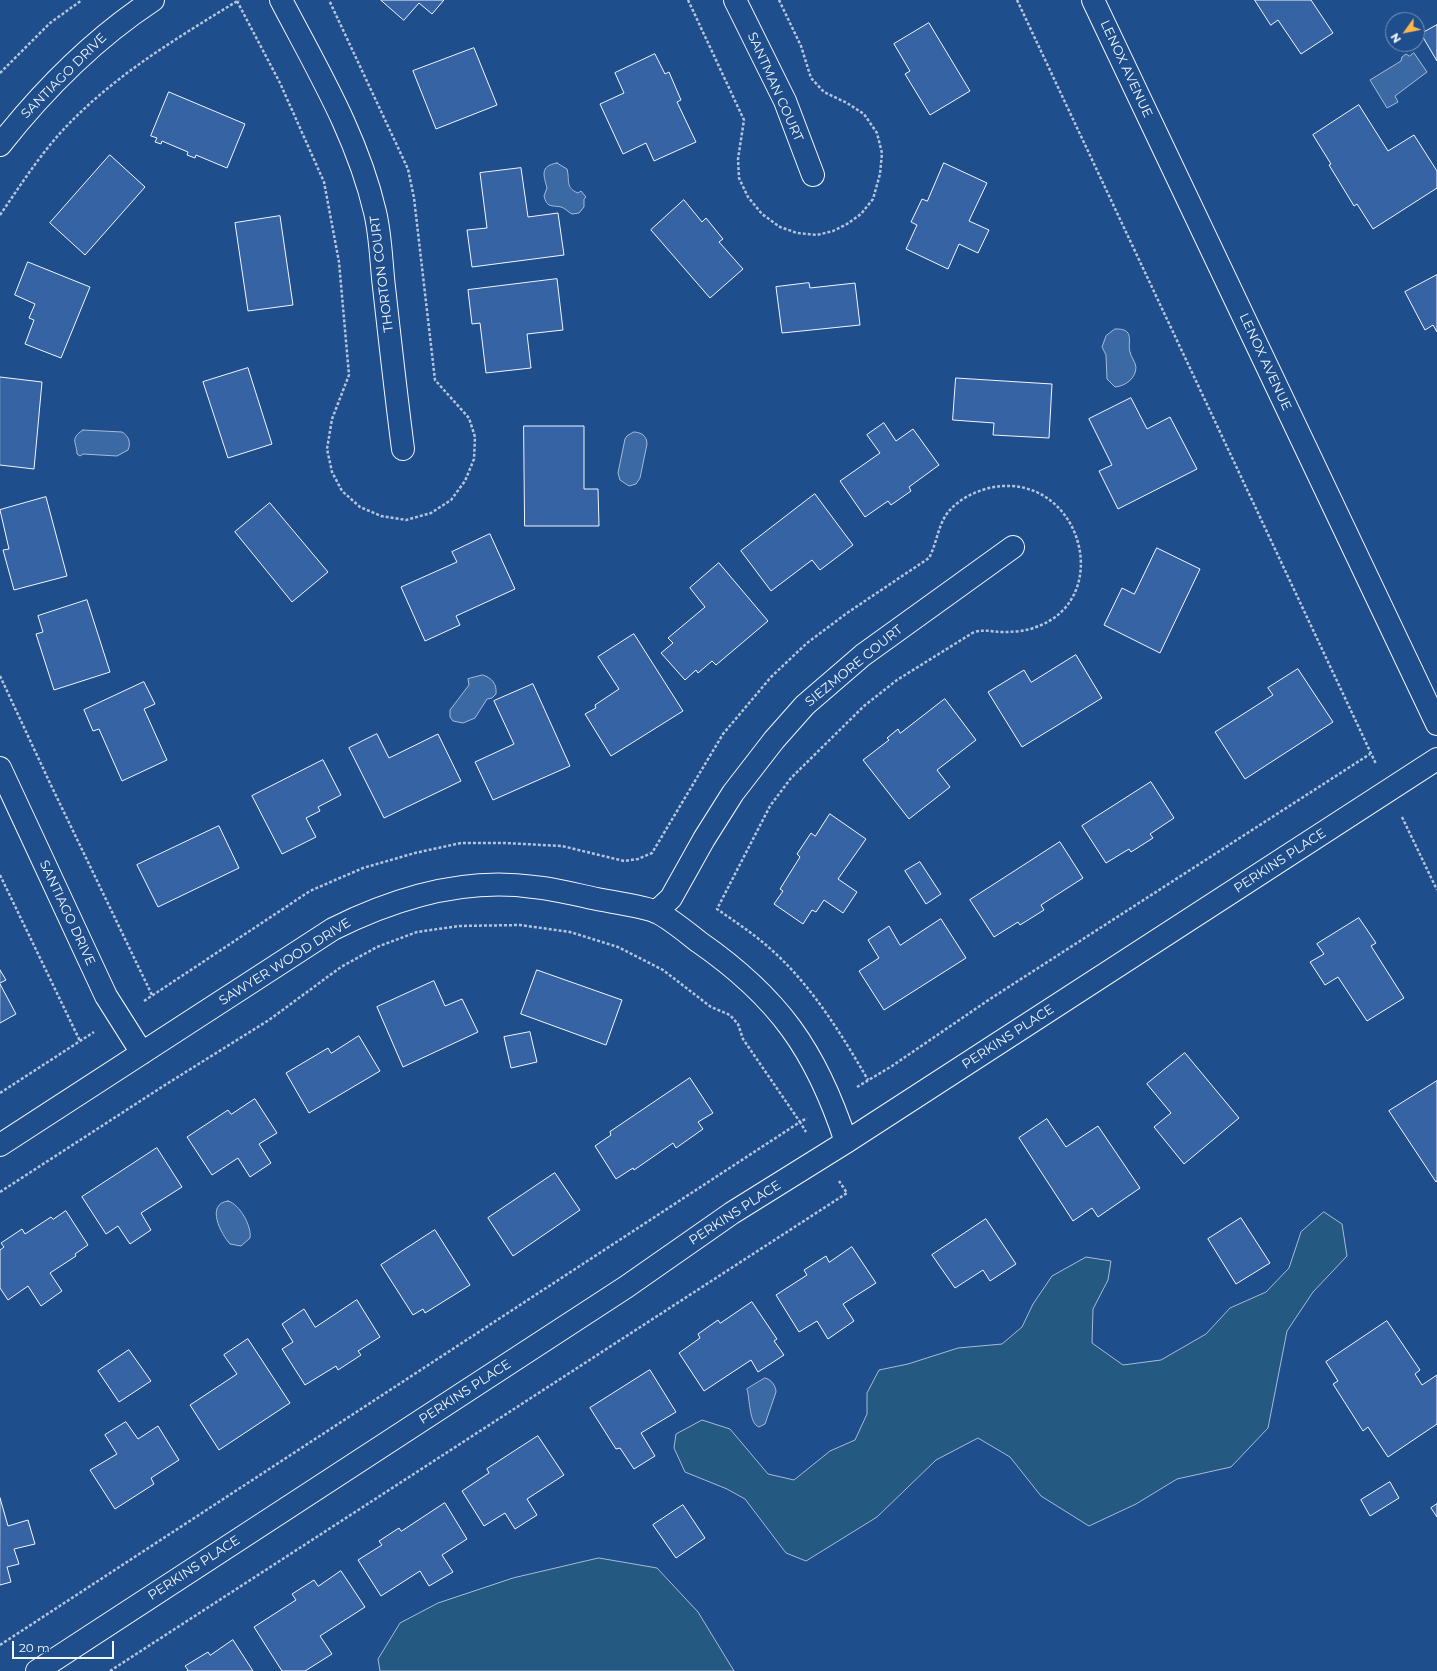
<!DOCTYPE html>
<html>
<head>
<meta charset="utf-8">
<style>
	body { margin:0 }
	#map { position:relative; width:1437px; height:1671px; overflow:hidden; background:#1f4e8c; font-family:Montserrat,sans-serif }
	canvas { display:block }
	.north { position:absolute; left:1385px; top:12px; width:40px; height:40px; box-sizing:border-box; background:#1f4e8c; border:1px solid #7391ba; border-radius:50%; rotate:237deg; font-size:11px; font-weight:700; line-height:16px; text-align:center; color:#f2f6ff }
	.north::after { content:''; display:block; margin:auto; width:14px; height:18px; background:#ffb74d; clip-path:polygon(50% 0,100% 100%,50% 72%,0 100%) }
	.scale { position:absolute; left:12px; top:1641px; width:102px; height:18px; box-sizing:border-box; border:2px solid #f2f6ff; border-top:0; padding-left:5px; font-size:12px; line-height:14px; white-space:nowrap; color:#f2f6ff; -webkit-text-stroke:3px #1f4e8c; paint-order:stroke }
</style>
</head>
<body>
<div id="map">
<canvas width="1437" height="1671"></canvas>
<div class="north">N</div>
<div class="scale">20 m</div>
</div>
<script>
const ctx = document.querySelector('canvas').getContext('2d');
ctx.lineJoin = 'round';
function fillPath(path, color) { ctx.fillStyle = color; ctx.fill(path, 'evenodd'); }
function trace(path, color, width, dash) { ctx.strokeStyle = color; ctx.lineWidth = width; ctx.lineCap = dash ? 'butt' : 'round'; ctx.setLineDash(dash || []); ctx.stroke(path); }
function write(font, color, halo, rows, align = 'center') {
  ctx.font = font + ' Montserrat,sans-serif'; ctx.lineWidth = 3; ctx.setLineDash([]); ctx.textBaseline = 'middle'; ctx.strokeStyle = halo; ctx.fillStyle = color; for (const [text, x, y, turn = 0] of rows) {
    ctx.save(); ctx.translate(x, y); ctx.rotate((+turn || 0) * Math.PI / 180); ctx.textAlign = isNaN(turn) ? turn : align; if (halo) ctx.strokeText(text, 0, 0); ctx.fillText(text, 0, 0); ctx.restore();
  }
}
const green = new Path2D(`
	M1324,1212L1342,1224L1347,1256L1313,1292L1287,1331L1268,1428L1231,1467L1177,1479L1136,1504L1089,1526L1041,1496L1010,1457L978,1438L936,1460L877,1517L806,1561L786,1553L745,1499L727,1489L685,1472L674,1448L676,1434L702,1420L730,1429L768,1474L794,1480L830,1451L855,1440L867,1414V1393L879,1370L908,1364L958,1348L1002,1344L1022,1327L1033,1304L1052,1276L1086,1257L1111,1261L1108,1280L1093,1309L1092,1343L1123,1365L1161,1360L1206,1334L1230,1308L1266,1292L1289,1268L1301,1232Z
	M599,1558L657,1568L698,1612L734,1671H380L378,1659L400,1623L438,1603L513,1578Z`);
const water = new Path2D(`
	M1414,53L1427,72L1395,96L1398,102L1387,108L1370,80L1401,61L1402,57L1406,54L1409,56Z
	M557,163L567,169C570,180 565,188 578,193L581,191L586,197L584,199V207L579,213L572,214C568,212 565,208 561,207C551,205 547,208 544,196L547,188C544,176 539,166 557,163Z
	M1115,329C1136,328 1127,342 1130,352C1131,357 1135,361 1136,367C1136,378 1126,386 1115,387L1107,379L1106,355L1102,347L1106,336Z
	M83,430L122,432C129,436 131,443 128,450L117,456L83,454L80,456L77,454C77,443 69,439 83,430Z
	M634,432C641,432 647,436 647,444L640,478L636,484L629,486L620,480L618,473L625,439L627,436Z
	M483,675C492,678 497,684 496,694L492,698L487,699L475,718L463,723L453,721L450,717V710L469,685L468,679Z
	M228,1201C240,1204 252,1227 250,1238L241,1246L230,1244C221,1234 205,1204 228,1201Z
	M765,1378C771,1379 776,1386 776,1392L765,1424L759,1427C749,1424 750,1399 747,1389Z`);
const building = new Path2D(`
	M381,0H444L432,14L419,3L404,20Z
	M1255,0H1311L1333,33L1301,54L1278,20L1271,25Z
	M929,23L970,91L930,115L905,74L910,71L894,44Z
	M1437,25V61L1421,34Z
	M474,48L497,105L436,129L413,71Z
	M655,54L665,74L669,72L681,100L677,102L696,142L654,161L646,143L623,154L600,104L624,93L615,73Z
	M169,92L245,124L227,168L196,155L195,158L187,155L188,152L162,141L161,144L155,142L157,138L151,136Z
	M1359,105L1388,151L1414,135L1437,171V188L1373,229L1357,204L1354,206L1329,165L1331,164L1313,135Z
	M110,155L145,187L85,255L50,223Z
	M944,163L987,183L969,221L989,230L978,253L959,244L948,269L906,249L917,225L911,222L922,199L927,201Z
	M521,168L528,217L558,213L564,255L472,267L467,230L487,228L480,173Z
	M684,200L702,222L706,218L723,239L719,242L743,269L710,298L651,230Z
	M280,216L293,305L248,311L235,223Z
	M28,262L90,287L61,358L25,344L34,320L29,318L35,304L15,295Z
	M1437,275V332L1433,325L1425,330L1405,292Z
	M557,279L563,330L527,334L531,368L486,373L480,323L472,324L468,290Z
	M809,283L810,288L855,283L860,325L782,333L776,287Z
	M248,368L272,444L228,458L203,382Z
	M0,377L42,382L34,469L0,465Z
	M956,378L1052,384L1049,438L993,435L994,423L953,420Z
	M1131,398L1147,429L1170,417L1197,469L1118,509L1099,471L1112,465L1089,419Z
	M884,423L896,441L913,429L939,465L909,487L911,491L891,505L888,501L865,517L840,481L880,453L867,435Z
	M524,426H584V489H598L599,526H525Z
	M815,494L853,545L820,570L812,560L771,591L741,551Z
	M46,497L67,576L14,590L3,550L9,549L0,510Z
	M270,503L328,572L292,602L235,532Z
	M490,534L515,589L456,616L460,625L425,641L401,587L457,562L452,552Z
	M1157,548L1200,569L1160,653L1104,625L1122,588L1134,594Z
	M719,563L768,621L716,665L712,661L698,673L696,670L685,680L661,653L673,643L668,638L705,607L690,588Z
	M87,600L110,672L54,690L36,634L43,632L38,616Z
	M634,634L683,711L611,756L585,714L596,708L595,705L619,689L598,657Z
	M1076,655L1102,698L1022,747L988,692L1024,670L1031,682Z
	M1298,669L1333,722L1245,779L1215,732L1273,695L1268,688Z
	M144,682L155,704L144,709L167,760L122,781L99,729L93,731L84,710Z
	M533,684L570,766L493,800L475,762L514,744L494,701Z
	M945,699L976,740L937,770L950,787L909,819L863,760L889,740L887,738L898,729L900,733Z
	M377,734L389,758L438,734L461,781L384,818L349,748Z
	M323,760L341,795L318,807L320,811L306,818L316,837L282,854L252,796Z
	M1151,782L1174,818L1150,834L1153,838L1131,852L1129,849L1106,863L1082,826Z
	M830,814L866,839L838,879L857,892L843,913L824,900L816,912L812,910L803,924L774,904L783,891L780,889L800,857L797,854L811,833L815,836Z
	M219,826L239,868L158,907L137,865Z
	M1060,842L1083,878L1041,905L1044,910L1020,925L1018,922L994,937L970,900Z
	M920,862L941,894L926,904L905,871Z
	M1359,918L1376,943L1371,946L1404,998L1367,1021L1338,977L1325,985L1310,962L1324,954L1317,944Z
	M941,919L966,958L884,1010L859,971L879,958L868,940L889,926L900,945Z
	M0,970L6,980L0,983Z
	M537,970L622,1000L606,1045L521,1014Z
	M434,981L445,1006L462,999L478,1032L403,1067L377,1007Z
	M0,984L16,1014L0,1023Z
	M530,1032L537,1062L511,1068L504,1037Z
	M359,1036L380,1071L309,1113L286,1073L328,1048L331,1053Z
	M1185,1053L1239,1118L1184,1164L1154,1127L1171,1113L1147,1084Z
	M690,1078L713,1113L698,1122L703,1129L676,1148L673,1143L634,1170L633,1168L616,1179L595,1146L611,1135L610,1132Z
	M1437,1081V1181L1436,1182L1389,1111Z
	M255,1099L277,1133L259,1144L271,1163L250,1177L238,1158L212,1175L187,1137L228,1110L231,1114Z
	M1047,1119L1066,1147L1098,1126L1140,1188L1098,1217L1092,1208L1073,1221L1019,1138Z
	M157,1148L182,1187L141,1213L151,1230L130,1244L118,1226L106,1234L82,1197Z
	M555,1173L580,1210L513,1256L488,1218Z
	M66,1211L88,1245L75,1254L76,1256L50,1273L62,1291L41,1306L28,1286L8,1300L0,1288V1250L4,1247L1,1243L22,1229L25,1234L51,1217L53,1219Z
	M1241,1218L1270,1263L1236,1284L1208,1239Z
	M986,1219L1016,1264L990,1281L983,1270L955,1288L932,1255Z
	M435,1230L470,1285L425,1313L423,1309L413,1315L381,1265Z
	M852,1247L876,1283L843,1304L854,1321L828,1339L817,1321L799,1332L776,1295L807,1275L804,1270L826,1256L829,1262Z
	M357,1300L380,1337L358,1351L361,1355L338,1370L336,1366L305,1385L282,1349L293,1342L282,1324L304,1309L315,1327Z
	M752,1302L777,1339L774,1341L784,1355L758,1372L751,1360L704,1391L679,1353L700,1338L698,1334L718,1320L720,1323Z
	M1387,1321L1420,1370L1415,1374L1422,1385L1437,1375V1424L1388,1457L1368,1427L1363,1431L1333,1384L1338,1381L1326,1362Z
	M248,1339L290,1403L219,1450L190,1405L237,1374L224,1355Z
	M129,1350L151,1381L119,1402L98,1371Z
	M650,1370L676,1412L641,1433L655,1456L634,1469L620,1448L616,1449L590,1408Z
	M126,1422L138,1439L158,1426L179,1460L151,1478L154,1484L115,1509L90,1470L117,1454L105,1435Z
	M538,1436L564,1475L527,1499L537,1515L515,1529L505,1513L484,1526L462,1491L489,1473L487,1469Z
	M1390,1482L1399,1498L1370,1516L1361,1500Z
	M0,1498L8,1526L28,1520L35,1544L14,1549L19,1564L7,1567L11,1582L0,1585Z
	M445,1503L467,1539L442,1555L453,1572L429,1586L420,1571L381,1596L358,1560L382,1545L379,1541L399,1528L401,1531Z
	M1437,1504V1517L1431,1508Z
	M683,1505L705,1538L676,1558L653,1525Z
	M341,1571L365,1607L320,1636L332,1654L305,1671H282L254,1627L296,1600L292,1594L314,1580L318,1586Z
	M233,1640L253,1671H187L188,1670L185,1666L208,1652L210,1655Z`);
const path = new Path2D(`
	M688,0L744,120L738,159L739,178L748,197L762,214L780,227L797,233L817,235L833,231L847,224L861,214L873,199L880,174L882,153L877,133L864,114L847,103L824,92L811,78L801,46L779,0
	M1017,0L1376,764
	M237,1L280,83L324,182L339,262L349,375L332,419L327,449L332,472L342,491L360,507L381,516L406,520L431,513L451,500L465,481L474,459L475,437L469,418L435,380L414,198L408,169L329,0
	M0,73L50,23L82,0
	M0,215C20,186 39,156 63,130C113,76 177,38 239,0
	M0,676L49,781L152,995
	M1402,817L1437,890
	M0,875L80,1041
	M144,1001L310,891L363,868L415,853L461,843H505L562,846L624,861L638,859L652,853L723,734L771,677L807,643L847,613L929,558C937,543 938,524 949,511C960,498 978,490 994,487C1081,473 1116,599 1036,627C1027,631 1013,632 1003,632C991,632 987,629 974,632L897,680L864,706L791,778L770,806L717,909C737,923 757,936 775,953C813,988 842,1035 868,1080
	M857,1087L892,1066L990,999L1370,754
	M0,1093L94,1032
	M0,1192L165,1085L269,1020L341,967L377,947L417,932L459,926L520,925L570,932L618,947L663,970L711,1007L730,1015L738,1024L743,1039L800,1122L807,1118
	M0,1645L800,1122L806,1132
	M110,1671L847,1193L839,1181`);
const street = new Path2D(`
	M281,0C317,69 357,135 375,212C381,237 381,262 384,287C390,341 396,395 403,449
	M735,0L785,101L813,175
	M0,145C44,89 94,39 153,0
	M0,768L106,996L142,1053
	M656,912L671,898L704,839L733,793L774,740L805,705L863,655L1013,547
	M0,1145L333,929C395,898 464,877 534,887C556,889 577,895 597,899C612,902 646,907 657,912C672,920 686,932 699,942C778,997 816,1050 846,1142
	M37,1671L626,1287L732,1213L846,1142L1437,759`);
const secondary = new Path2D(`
	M1093,0L1437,724`);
const streetNames = [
	["LENOX AVENUE",1126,69,65],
	["SANTIAGO DRIVE",64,76,-45],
	["SANTMAN COURT",775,87,66],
	["THORTON COURT",382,274,-97],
	["LENOX AVENUE",1265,362,65],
	["SIEZMORE COURT",854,666,-39],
	["PERKINS PLACE",1280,861,-33],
	["SANTIAGO DRIVE",67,913,65],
	["SAWYER WOOD DRIVE",285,962,-32],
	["PERKINS PLACE",1008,1037,-33],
	["PERKINS PLACE",735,1213,-33],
	["PERKINS PLACE",465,1392,-33],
	["PERKINS PLACE",194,1568,-33]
];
fillPath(green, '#245a82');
trace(green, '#a8bbd7', 1);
fillPath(water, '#3b69a3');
trace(water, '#a8bbd7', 1);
fillPath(building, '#3563a3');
trace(building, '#f2f6ff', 1);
trace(street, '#f2f6ff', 24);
trace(secondary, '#f2f6ff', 24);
trace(path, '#b3c4dc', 2.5, [3, 2]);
trace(street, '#1f4e8c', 22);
trace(secondary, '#1f4e8c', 22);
write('13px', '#f2f6ff', '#1f4e8c', streetNames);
</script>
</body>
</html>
